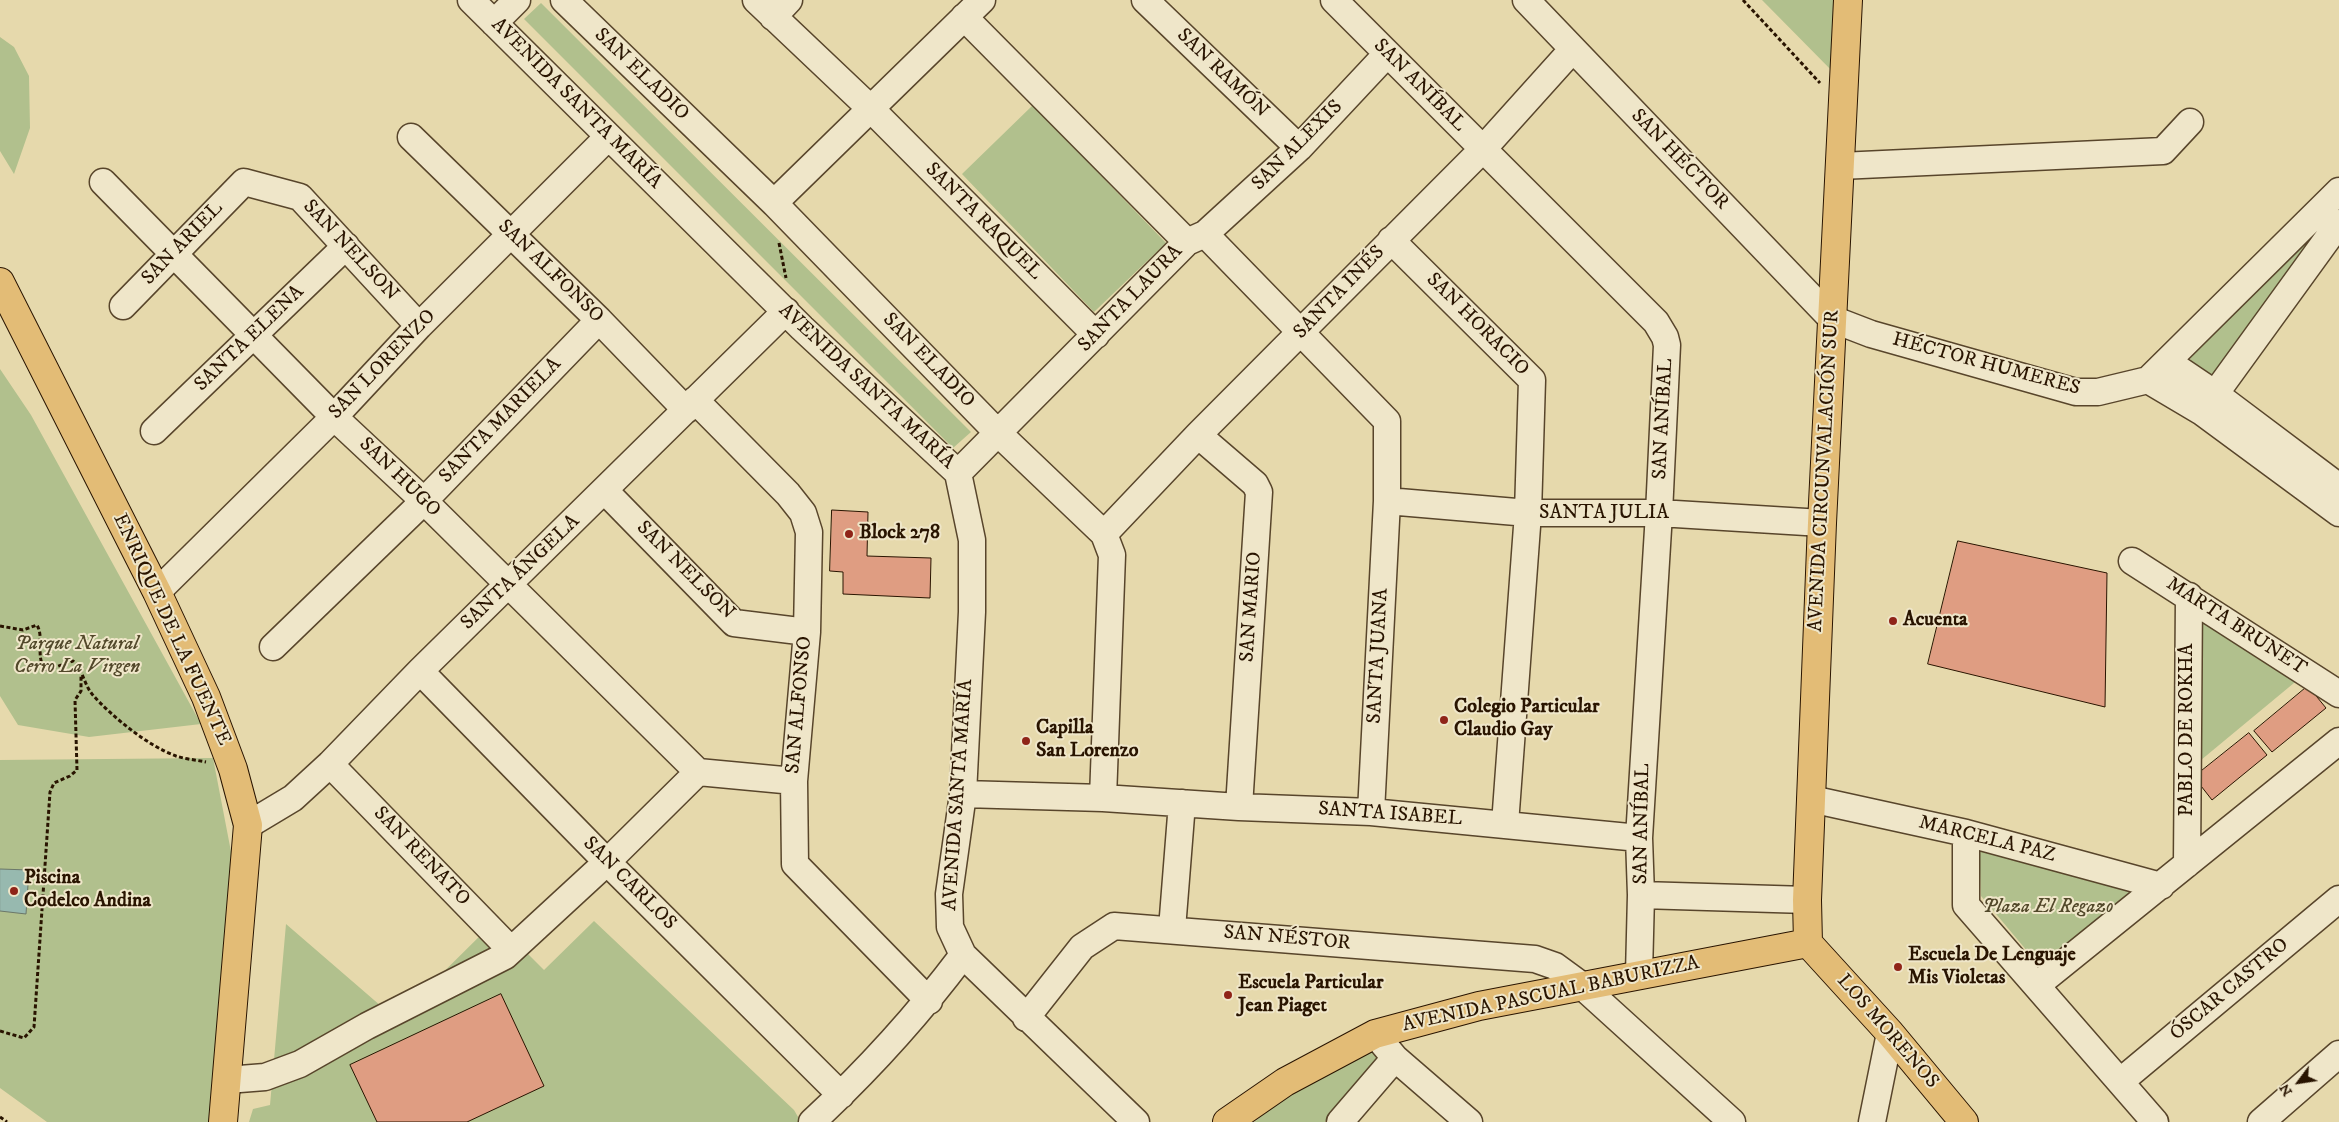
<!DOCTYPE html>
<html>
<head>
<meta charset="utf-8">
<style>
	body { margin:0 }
	#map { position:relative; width:2339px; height:1122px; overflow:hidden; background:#e6d9ac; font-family:"IM FELL DW Pica",serif }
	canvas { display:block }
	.north { position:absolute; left:2274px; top:1057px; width:50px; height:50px; -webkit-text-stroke:4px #efe6c9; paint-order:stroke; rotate:239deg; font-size:14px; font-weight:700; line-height:20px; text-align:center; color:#291400 }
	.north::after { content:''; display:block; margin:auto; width:18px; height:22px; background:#291400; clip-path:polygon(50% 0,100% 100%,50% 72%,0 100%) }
</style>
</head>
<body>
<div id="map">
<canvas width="2339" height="1122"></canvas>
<div class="north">N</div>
</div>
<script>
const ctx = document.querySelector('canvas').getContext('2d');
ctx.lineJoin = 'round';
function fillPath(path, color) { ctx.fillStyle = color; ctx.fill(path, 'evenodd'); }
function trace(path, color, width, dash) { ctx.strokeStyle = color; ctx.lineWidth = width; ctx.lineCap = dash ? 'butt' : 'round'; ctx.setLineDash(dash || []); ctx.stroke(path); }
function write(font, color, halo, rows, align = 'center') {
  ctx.font = font + ' "IM FELL DW Pica",serif'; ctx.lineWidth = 4; ctx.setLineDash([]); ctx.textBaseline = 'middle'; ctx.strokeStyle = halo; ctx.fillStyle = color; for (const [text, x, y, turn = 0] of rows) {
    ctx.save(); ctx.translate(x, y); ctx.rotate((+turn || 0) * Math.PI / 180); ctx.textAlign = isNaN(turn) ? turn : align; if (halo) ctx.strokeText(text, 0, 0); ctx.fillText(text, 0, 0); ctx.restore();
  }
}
const green = new Path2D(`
	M1762,0H1844L1839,78Z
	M541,3L971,432L953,448L524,19Z
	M0,37L14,47L29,76L30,128L14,174L0,151Z
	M1033,105L1166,243L1094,312L962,174Z
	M2339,204L2216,377L2209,379L2191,364L2189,351Z
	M0,369L31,415L201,724L89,737L18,725L0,696Z
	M2198,611L2300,678L2195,765Z
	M213,758L233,862L212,1122H47L0,1088V760Z
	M1979,845L2123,884L2133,895L2043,970L1981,896Z
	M495,921L544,970L594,921L794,1110L801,1122H249L253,1109L270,1105L286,924L396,1019Z
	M1372,1044L1386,1053L1325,1122H1254L1290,1094Z`);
const water = new Path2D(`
	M0,869L29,870L26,914L0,911Z`);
const building = new Path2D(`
	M832,510L868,512L867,556L931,558L930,598L843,594V572L830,571Z
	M1958,541L2107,573L2105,707L1928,664Z
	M2308,686L2326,708L2272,752L2254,731Z
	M2249,733L2267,755L2212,800L2194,777Z
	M501,994L544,1086L467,1122H377L350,1065Z`);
const path = new Path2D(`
	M1743,0L1820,83
	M779,243L786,278
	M0,626L23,630L37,625C45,639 34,660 47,670L73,661C82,668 84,684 92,694C111,716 148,746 176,756C185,759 196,760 206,762
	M0,1031L24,1038L34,1027L50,792L54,783L70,776L77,770L75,700L81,691V676
	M0,1117L7,1122`);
const minor = new Path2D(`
	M471,0L802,328L958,473L972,540V612L963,794L949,894L950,927L963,955L1136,1122
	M564,0L774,203L997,432L1104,534L1112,555L1103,798
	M756,0L871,109L1096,335
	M1145,0L1299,148
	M1334,0L1656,322L1665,337L1667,345L1659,513L1639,838L1641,895L1639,974
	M1526,0L1832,319L1871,334L2076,392H2098L2148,380L2202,412L2339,513
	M773,17L789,0
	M964,17L1187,242
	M494,23L517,0
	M411,137L599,320L686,410
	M1840,166L2163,151L2190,122
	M103,182L334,417L424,501L698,772
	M774,203L982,0
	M1205,234L1387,421V501L1371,812
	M1391,240L1532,380L1528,513L1505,824
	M123,306L244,182L300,197L419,326
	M2168,362L2214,393L2339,487
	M2148,380L2339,191
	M695,400L788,494L803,513L809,532L807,632L794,781L795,864L929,1001
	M2202,412L2339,223
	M154,431L346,246
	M1198,435L1255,484L1259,492L1239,807
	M958,473L1187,242L1205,234L1299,148L1387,54
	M605,491L734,623L807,632
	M1387,501L1528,513H1659L1822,523
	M1104,534L1198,435L1483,149L1573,49
	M2132,561L2339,694
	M157,592L334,417L419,326L608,137
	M273,647L424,501L599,320
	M420,671L607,862L841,1095
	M330,764L511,950
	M698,772L794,781
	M963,794L1103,798L1239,807L1371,812L1639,838
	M1811,799L1966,833L2161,886
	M248,825L293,798L330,764L420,671L786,311
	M1966,833V905L2155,1122
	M2187,864L2189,596
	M1641,895L1807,900
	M1172,929L1182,803
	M2037,985L2339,741
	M1026,1018L1082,947L1114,926L1535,959L1555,966L1581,985L1732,1122
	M1375,1034L1395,1058L1469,1122
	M227,1080L265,1077L300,1064L367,1026L505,956L607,862L698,772
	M2121,1081L2339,899
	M812,1122C867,1071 918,1015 963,955
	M1340,1122L1395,1058
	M1872,1122L1890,1033
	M2261,1122L2339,1054`);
const major = new Path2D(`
	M0,282L157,592L206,697L233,769L248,825L223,1122
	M1808,943L1807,900L1822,523L1848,0
	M1808,943L1890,1033L1964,1122
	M1227,1122L1285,1082L1375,1034L1479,1006L1808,943`);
const markers = [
	[849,534,5,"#8f2418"],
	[1893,621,5,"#8f2418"],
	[1444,720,5,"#8f2418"],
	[1026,741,5,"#8f2418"],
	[14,891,5,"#8f2418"],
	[1898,967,5,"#8f2418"],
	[1228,995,5,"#8f2418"]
];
const streetNames = [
	["SAN RAMÓN",1222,74,44],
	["SAN ELADIO",641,75,44],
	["SAN ANÍBAL",1419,86,45],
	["AVENIDA SANTA MARÍA",576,104,45],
	["SAN ALEXIS",1298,146,-45],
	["SAN HÉCTOR",1679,160,46],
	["SANTA RAQUEL",983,222,45],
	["SAN ARIEL",183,244,-46],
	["SAN NELSON",350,251,47],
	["SAN ALFONSO",550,272,44],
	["SANTA INÉS",1340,293,-46],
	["SANTA LAURA",1131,299,-46],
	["SAN HORACIO",1477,325,45],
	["SANTA ELENA",250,339,-44],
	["SAN ELADIO",928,361,46],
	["SAN LORENZO",383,365,-46],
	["HÉCTOR HUMERES",1986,365,15],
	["AVENIDA SANTA MARÍA",866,387,43],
	["SAN ANÍBAL",1664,419,-87],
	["SANTA MARIELA",501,421,-46],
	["AVENIDA CIRCUNVALACIÓN SUR",1825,471,-87],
	["SAN HUGO",399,478,44],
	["SANTA JULIA",1604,514],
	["SAN NELSON",685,571,45],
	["SANTA ÁNGELA",521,573,-44],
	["SAN MARIO",1252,607,-86],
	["MARTA BRUNET",2236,627,33],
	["ENRIQUE DE LA FUENTE",171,630,65],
	["SANTA JUANA",1379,656,-87],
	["SAN ALFONSO",800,705,-85],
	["PABLO DE ROKHA",2188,730,-90],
	["AVENIDA SANTA MARÍA",959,795,-86],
	["SANTA ISABEL",1390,815,4],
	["SAN ANÍBAL",1643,824,-89],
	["MARCELA PAZ",1987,840,14],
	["SAN RENATO",421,857,46],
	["SAN CARLOS",629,884,45],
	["SAN NÉSTOR",1287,939,5],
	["ÓSCAR CASTRO",2230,990,-40],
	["AVENIDA PASCUAL BABURIZZA",1551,995,-12],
	["LOS MORENOS",1887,1032,49]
];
const poiNames = [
	["Block 278",859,534],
	["Acuenta",1903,621],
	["Colegio Particular",1454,708],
	["Claudio Gay",1454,731],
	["Capilla",1036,729],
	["San Lorenzo",1036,752],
	["Piscina",24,879],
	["Codelco Andina",24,902],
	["Escuela De Lenguaje",1908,956],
	["Mis Violetas",1908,979],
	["Escuela Particular",1238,984],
	["Jean Piaget",1238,1007]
];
const parkNames = [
	["Parque Natural",77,645],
	["Cerro La Virgen",77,668],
	["Plaza El Regazo",2048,908]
];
fillPath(green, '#b1c08d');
fillPath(water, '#97b9af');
trace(water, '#6b7769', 1);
fillPath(building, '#df9d82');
trace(building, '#291400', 1);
trace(minor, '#58452b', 29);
trace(major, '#291400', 30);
trace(path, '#291400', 3, [4, 2.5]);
trace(minor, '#efe6c9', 26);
trace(major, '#e3bc76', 28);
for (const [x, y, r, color] of markers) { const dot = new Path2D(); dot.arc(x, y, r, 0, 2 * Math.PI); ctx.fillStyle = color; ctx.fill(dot); trace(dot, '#efe6c9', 2); }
write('20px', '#291400', '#efe6c9', streetNames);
write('bold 20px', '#291400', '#efe6c9', poiNames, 'left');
write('italic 20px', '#52482a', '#efe6c9', parkNames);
</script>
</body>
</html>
